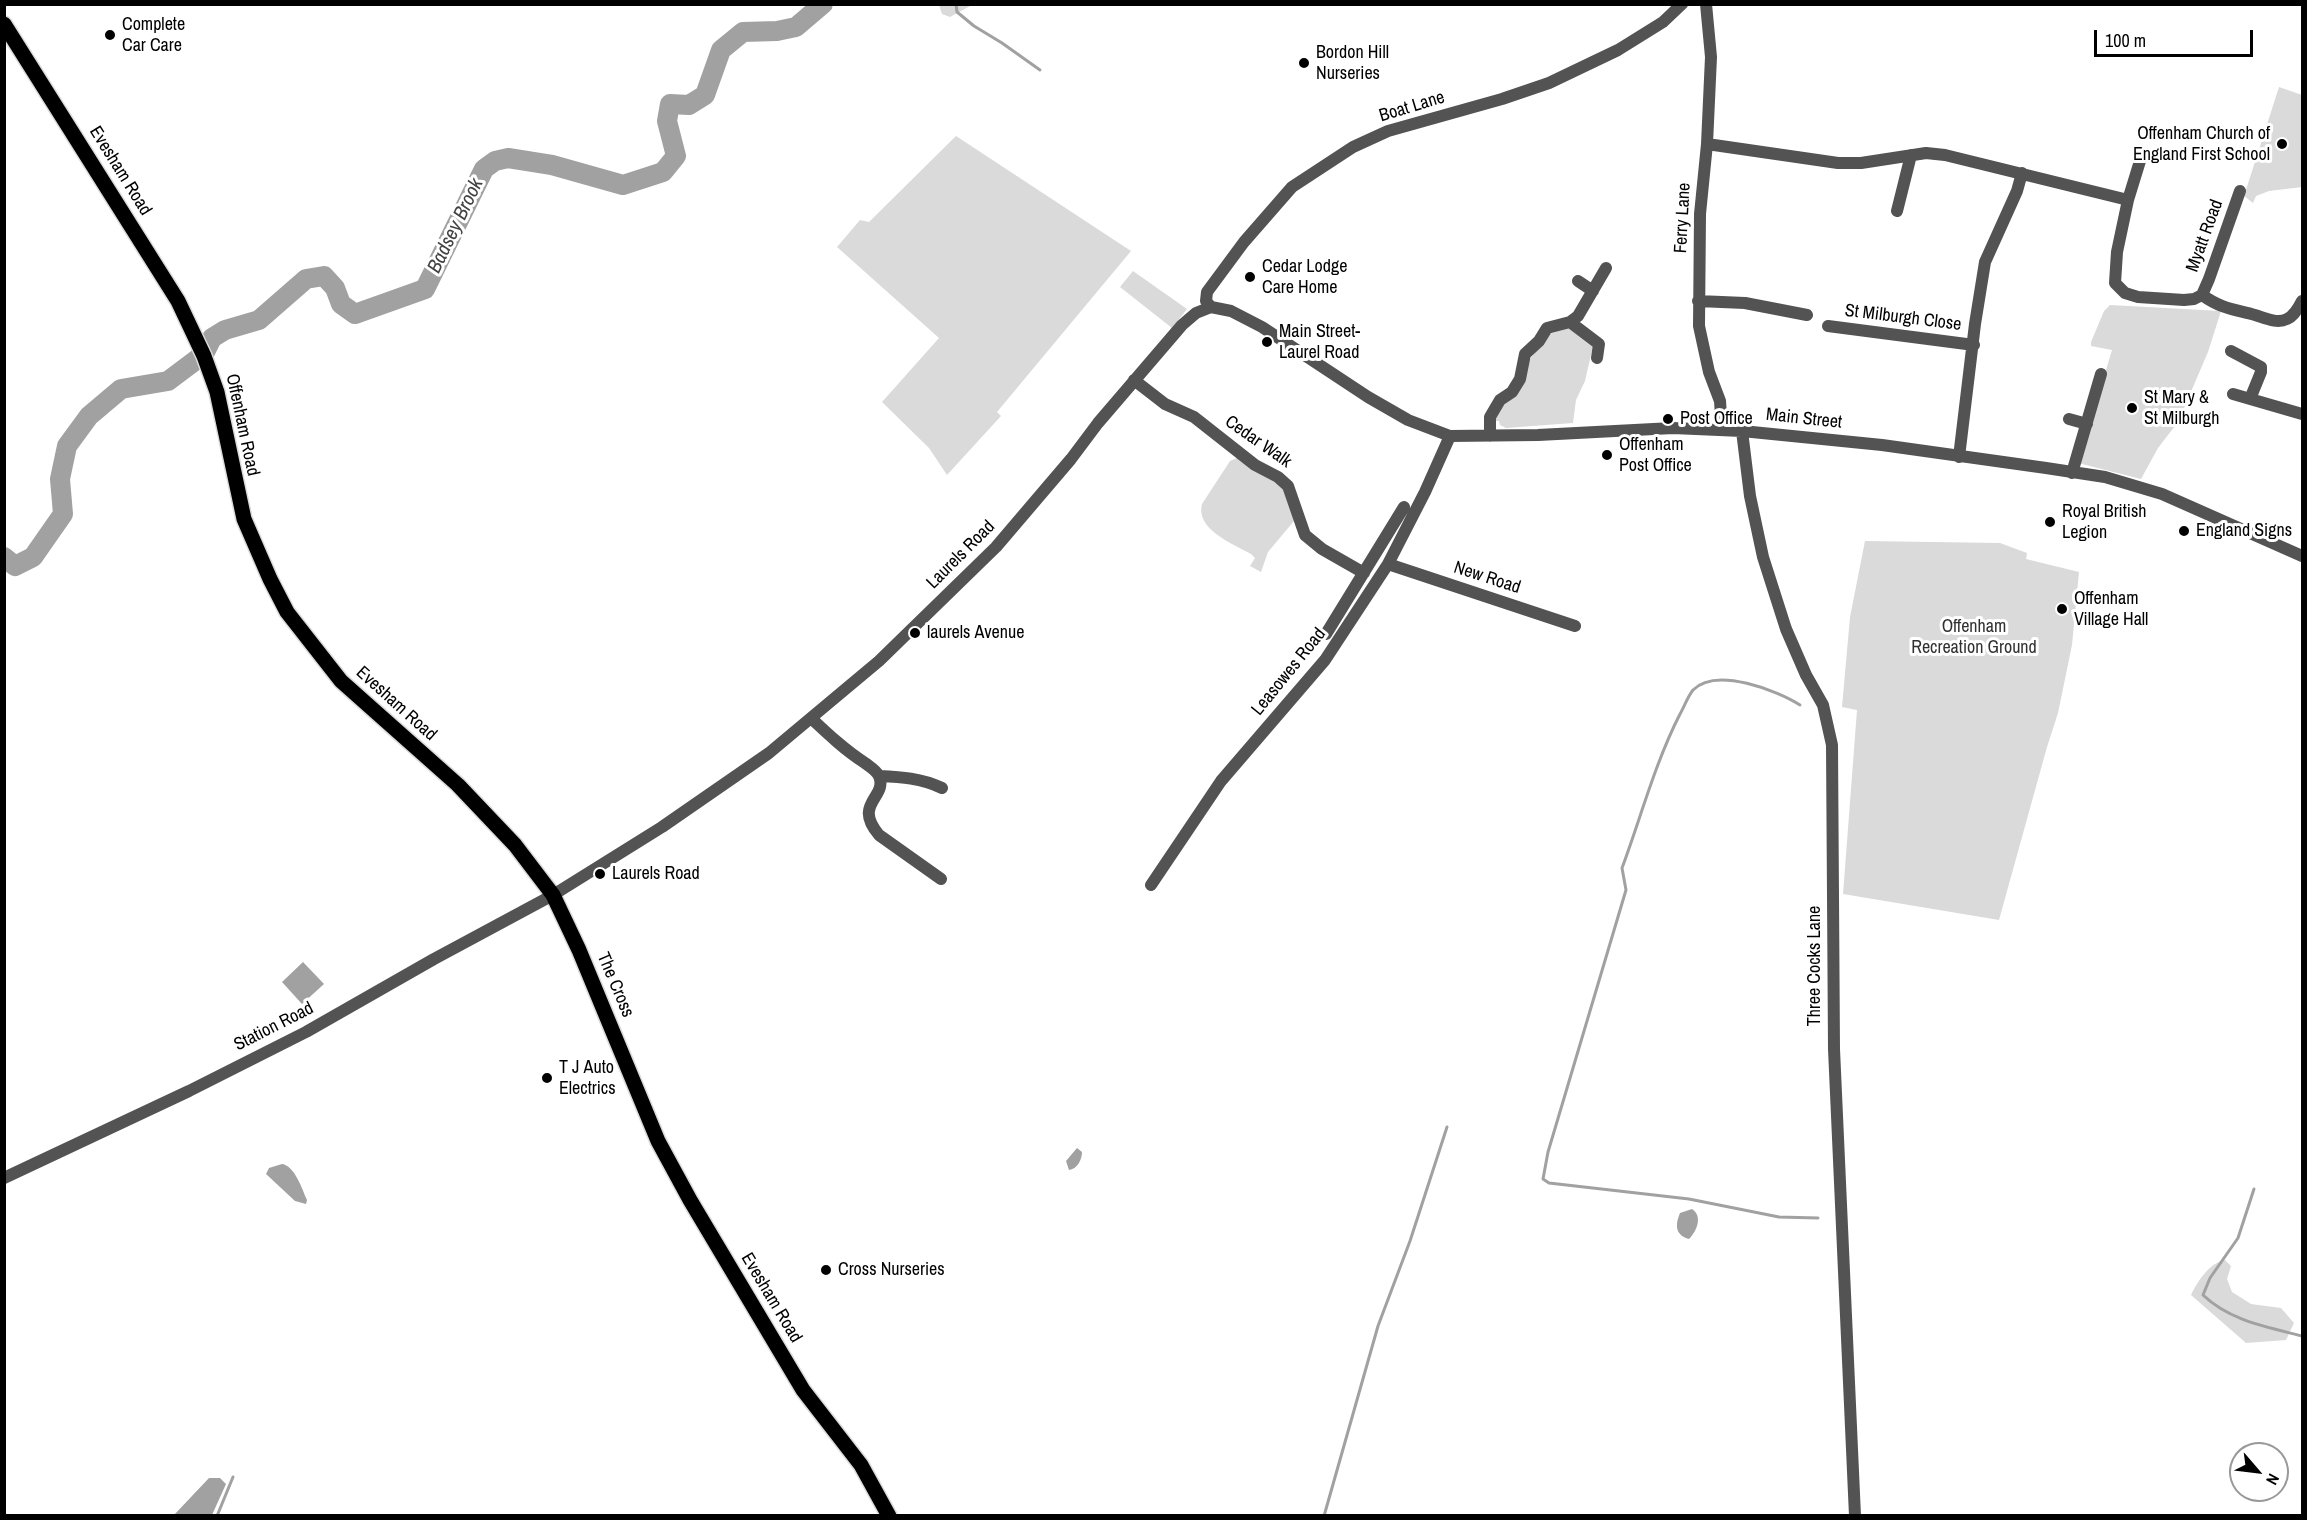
<!DOCTYPE html>
<html>
<head>
<meta charset="utf-8">
<style>
	body { margin:0 }
	#map { position:relative; width:2307px; height:1520px; overflow:hidden; background:#fff; font-family:"Archivo Narrow",sans-serif }
	canvas { display:block }
	.frame { position:absolute; inset:0; border:6px solid #000; pointer-events:none }
	.north { position:absolute; left:2229px; top:1442px; width:60px; height:60px; box-sizing:border-box; background:#fff; border:2px solid #999; border-radius:50%; rotate:118deg; font-size:16px; font-weight:700; line-height:24px; text-align:center; color:#000 }
	.north::after { content:''; display:block; margin:auto; width:21px; height:27px; background:#000; clip-path:polygon(50% 0,100% 100%,50% 72%,0 100%) }
	.scale { position:absolute; left:2094px; top:30px; width:159px; height:27px; box-sizing:border-box; border:3px solid #000; border-top:0; padding-left:8px; font-size:18px; line-height:21px; white-space:nowrap; color:#000; -webkit-text-stroke:4px #fff; paint-order:stroke }
</style>
</head>
<body>
<div id="map">
<canvas width="2307" height="1520"></canvas>
<div class="frame"></div>
<div class="north">N</div>
<div class="scale">100 m</div>
</div>
<script>
const ctx = document.querySelector('canvas').getContext('2d');
ctx.lineJoin = 'round';
function fillPath(path, color) { ctx.fillStyle = color; ctx.fill(path, 'evenodd'); }
function trace(path, color, width, dash) { ctx.strokeStyle = color; ctx.lineWidth = width; ctx.lineCap = dash ? 'butt' : 'round'; ctx.setLineDash(dash || []); ctx.stroke(path); }
function write(font, color, halo, rows, align = 'center') {
  ctx.font = font + ' "Archivo Narrow",sans-serif'; ctx.lineWidth = 6; ctx.setLineDash([]); ctx.textBaseline = 'middle'; ctx.strokeStyle = halo; ctx.fillStyle = color; for (const [text, x, y, turn = 0] of rows) {
    ctx.save(); ctx.translate(x, y); ctx.rotate((+turn || 0) * Math.PI / 180); ctx.textAlign = isNaN(turn) ? turn : align; if (halo) ctx.strokeText(text, 0, 0); ctx.fillText(text, 0, 0); ctx.restore();
  }
}
const green = new Path2D(`
	M939,5V4L972,5L950,17L942,14Z
	M2279,87L2302,95V187L2269,191L2256,196L2253,203L2244,196Z
	M956,136L1131,251L997,412L1001,416L947,475L929,448L882,402L939,338L837,247L860,220L869,222Z
	M1133,271L1187,309L1172,328L1120,287Z
	M2110,305L2221,311L2208,352L2178,422L2158,448L2141,479L2078,463L2112,350L2091,346V342L2104,311Z
	M1569,328L1593,346L1585,381L1576,400L1573,423L1506,428L1500,425L1499,421H1495L1498,409L1546,335Z
	M1237,458L1276,479L1286,490L1294,521L1268,552L1261,572L1250,566L1255,558L1251,554C1233,544 1195,529 1202,504L1230,461Z
	M1865,541L2000,543L2027,553L2026,559L2079,572L2072,645L2058,713L2047,747L1999,920L1843,894L1857,710L1842,707L1850,617Z
	M2225,1260L2231,1266L2227,1279L2232,1292L2251,1304L2281,1308L2294,1323L2286,1340L2246,1343L2191,1295C2198,1281 2209,1263 2225,1260Z`);
const water = new Path2D(`
	M303,962L324,984L302,1004L282,982Z
	M1077,1148L1082,1152C1082,1160 1077,1169 1069,1170L1066,1161Z
	M282,1164C295,1166 302,1189 307,1200L306,1204L295,1201L266,1174L269,1168Z
	M1692,1209C1703,1216 1697,1231 1689,1239C1675,1235 1675,1225 1680,1213Z
	M209,1478H220L226,1484L212,1515H174Z`);
const stream = new Path2D(`
	M808,4L816,11
	M956,4L957,12L974,26L1002,43L1040,70
	M1800,705C1778,691 1716,666 1693,690C1688,696 1684,707 1680,714C1655,763 1641,817 1622,868L1626,890L1548,1152L1543,1179L1549,1183L1689,1199L1779,1217L1818,1218
	M2254,1189L2238,1238L2210,1278L2203,1295C2230,1321 2268,1327 2302,1336
	M217,1516L233,1477
	M1324,1516L1378,1326L1410,1241L1447,1127`);
const river = new Path2D(`
	M4,557L15,566L33,557L63,514L60,479L67,446L89,416L121,389L168,381L204,354L212,338L225,330L259,320L306,279L324,276L335,288L341,304L355,314L425,289L484,169L495,161L508,158L552,165L623,185L663,172L676,156L667,121L670,104L689,105L705,95L721,50L743,32L777,31L796,27L823,4`);
const minor = new Path2D(`
	M1706,4L1711,57L1707,144L1700,214L1699,326L1709,372L1720,401L1722,430
	M1707,144L1838,163H1861L1926,153L1945,155L2128,200L2117,252L2115,283L2125,293L2138,297L2184,300L2194,299L2202,295L2209,279L2240,191
	M2128,200L2140,161
	M1897,211L1911,155
	M1578,281L1593,291
	M2202,295C2222,309 2233,309 2255,315C2265,318 2277,324 2287,319C2294,316 2299,307 2302,301
	M1698,301L1745,303L1807,315
	M1211,307L1206,301L1207,292L1244,242L1292,187L1353,147L1388,131L1502,99L1549,83L1618,50L1663,22L1682,4
	M1570,322L1599,344L1597,358
	M1828,326L1974,345
	M2231,351L2261,367V372L2250,399
	M1134,380L1165,404L1194,417L1255,465L1278,477L1288,486L1305,535L1322,549L1364,573
	M2233,394L2302,414
	M2069,419L2087,424
	M1742,431L1750,496L1763,557L1786,629L1806,675L1823,705L1832,745L1834,1049L1855,1516
	M1490,436V417L1500,400L1512,392L1520,379L1525,354L1539,341L1547,328L1570,322L1578,316L1606,268
	M1959,457L1975,324L1985,262L2017,191L2022,173
	M2072,473L2101,374
	M1388,564L1575,626
	M1326,634L1404,507
	M812,719C829,735 845,750 865,763C870,767 876,770 879,776C888,798 852,803 879,835L941,879
	M879,776C901,777 921,778 942,788
	M1151,885L1221,781L1325,660L1388,564L1425,492L1450,436
	M4,1178L189,1091L306,1032L434,959L553,895L662,827L769,753L879,661L996,547L1071,459L1098,423L1182,325L1196,313L1211,307L1231,311L1262,327L1368,397L1408,420L1450,436L1538,435L1673,428L1742,431L1882,445L2046,468L2105,477L2162,494L2302,556`);
const major = new Path2D(`
	M4,24L178,301L204,356L217,392L244,519L270,579L287,612L341,681L458,785L515,845L553,895L579,950L658,1141L690,1200L803,1390L861,1465L889,1516`);
const markers = [
	[110,35,6,"#000"],
	[1304,63,6,"#000"],
	[2282,144,6,"#000"],
	[1250,277,6,"#000"],
	[1267,342,6,"#000"],
	[2132,408,6,"#000"],
	[1668,419,6,"#000"],
	[1607,455,6,"#000"],
	[2050,522,6,"#000"],
	[2184,531,6,"#000"],
	[2062,609,6,"#000"],
	[915,633,6,"#000"],
	[600,874,6,"#000"],
	[547,1078,6,"#000"],
	[826,1270,6,"#000"]
];
const poiNames = [
	["Complete",122,25],
	["Car Care",122,46],
	["Bordon Hill",1316,53],
	["Nurseries",1316,74],
	["Offenham Church of",2270,134,"right"],
	["England First School",2270,155,"right"],
	["Cedar Lodge",1262,267],
	["Care Home",1262,288],
	["Main Street-",1279,332],
	["Laurel Road",1279,353],
	["St Mary &",2144,398],
	["St Milburgh",2144,419],
	["Post Office",1680,419],
	["Offenham",1619,445],
	["Post Office",1619,466],
	["Royal British",2062,512],
	["Legion",2062,533],
	["England Signs",2196,531],
	["Offenham",2074,599],
	["Village Hall",2074,620],
	["laurels Avenue",927,633],
	["Laurels Road",612,874],
	["T J Auto",559,1068],
	["Electrics",559,1089],
	["Cross Nurseries",838,1270]
];
const streetNames = [
	["Boat Lane",1412,107,-17],
	["Evesham Road",120,171,58],
	["Ferry Lane",1683,218,-87],
	["Myatt Road",2205,236,-70],
	["St Milburgh Close",1903,318,7],
	["Main Street",1804,419,6],
	["Offenham Road",242,425,78],
	["Cedar Walk",1258,442,35],
	["Laurels Road",961,555,-45],
	["New Road",1487,578,18],
	["Leasowes Road",1289,672,-51],
	["Evesham Road",396,704,42],
	["Three Cocks Lane",1815,966,-90],
	["The Cross",615,985,67],
	["Station Road",274,1027,-27],
	["Evesham Road",771,1298,59]
];
const parkNames = [
	["Offenham",1974,627],
	["Recreation Ground",1974,648]
];
const waterNames = [
	["Badsey Brook",456,226,-64]
];
fillPath(green, '#dadada');
fillPath(water, '#a1a1a1');
trace(stream, '#a1a1a1', 3);
trace(river, '#a1a1a1', 20);
trace(major, '#dbdbdb', 18);
trace(minor, '#535353', 12);
trace(major, '#000', 15);
for (const [x, y, r, color] of markers) { const dot = new Path2D(); dot.arc(x, y, r, 0, 2 * Math.PI); ctx.fillStyle = color; ctx.fill(dot); trace(dot, '#fff', 2); }
write('18px', '#000', '#fff', poiNames, 'left');
write('18px', '#000', '#fff', streetNames);
write('18px', '#313131', '#fff', parkNames);
write('italic 20px', '#424242', '#fff', waterNames);
</script>
</body>
</html>
